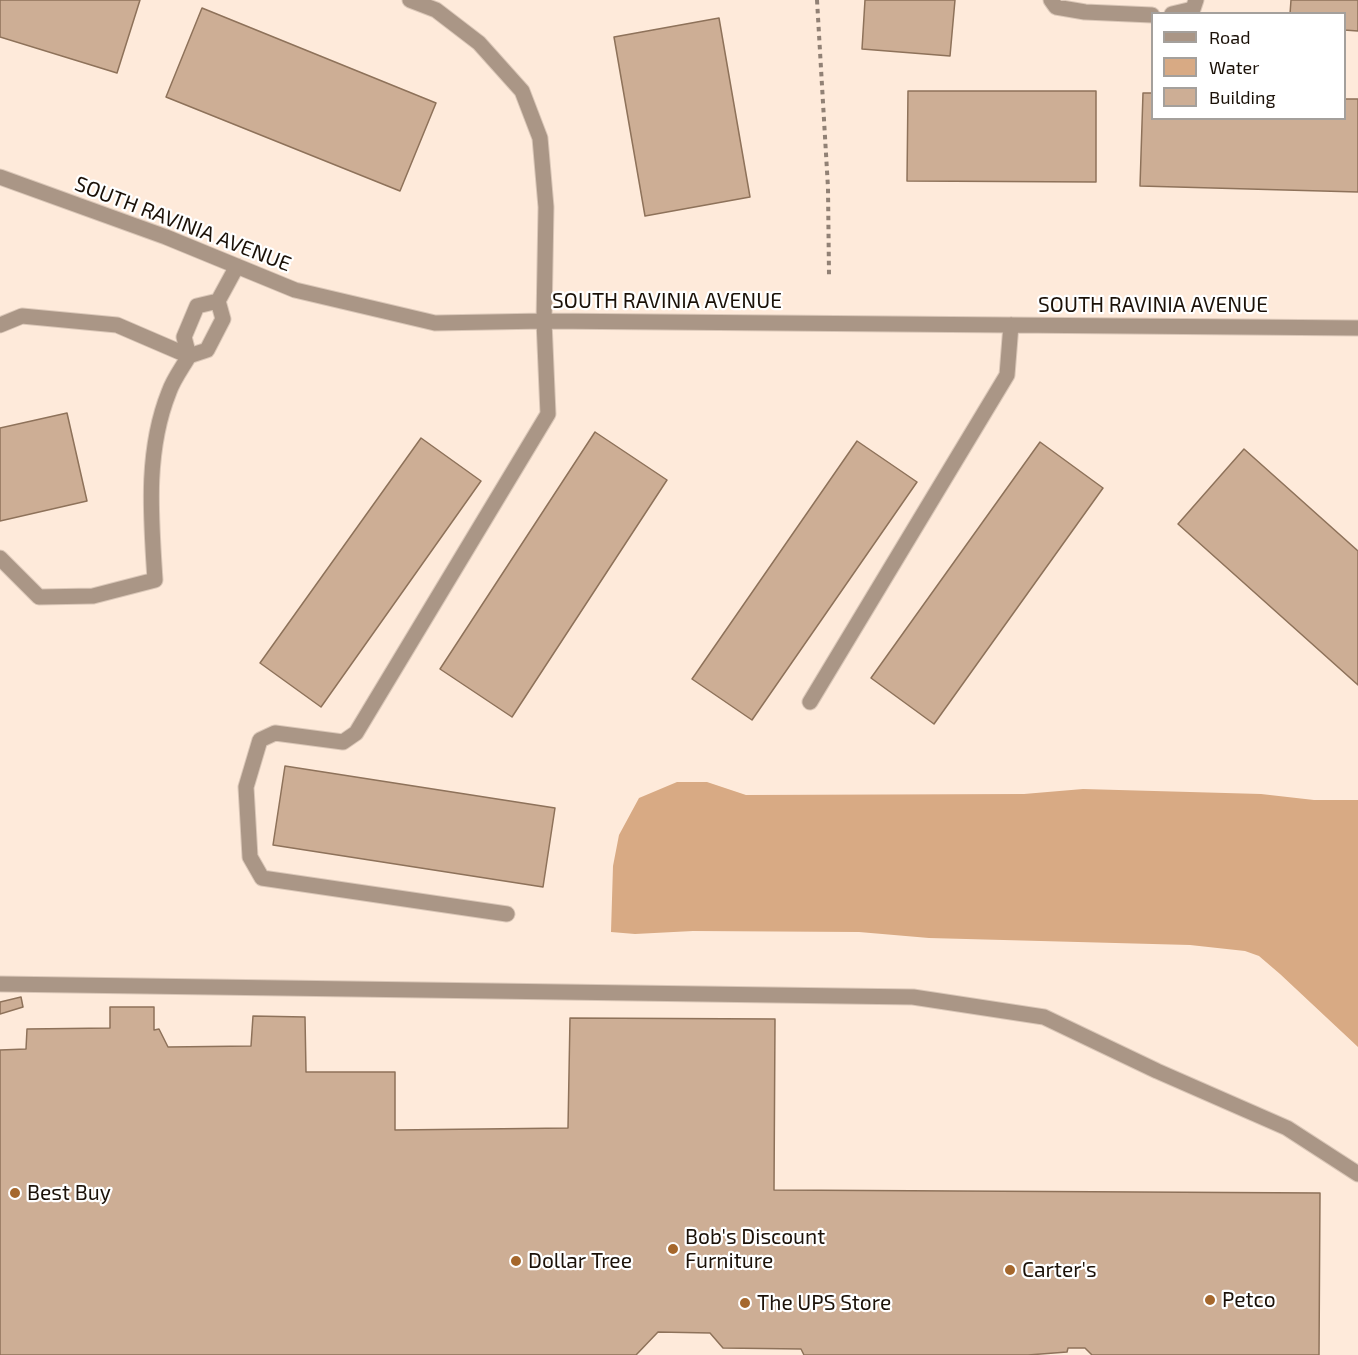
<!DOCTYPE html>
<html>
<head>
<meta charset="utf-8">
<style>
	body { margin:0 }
	#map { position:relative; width:1358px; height:1355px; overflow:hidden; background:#feeada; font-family:"Exo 2",sans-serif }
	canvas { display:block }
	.legend { position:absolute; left:1151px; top:12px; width:195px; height:108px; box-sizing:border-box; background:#fff; border:2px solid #a4a09c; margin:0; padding:8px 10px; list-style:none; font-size:18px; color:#1b1108 }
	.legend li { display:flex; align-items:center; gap:12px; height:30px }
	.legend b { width:30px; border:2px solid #a4a09c }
</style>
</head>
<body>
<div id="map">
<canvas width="1358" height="1355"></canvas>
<ul class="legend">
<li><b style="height:8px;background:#aa9686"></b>Road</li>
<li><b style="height:16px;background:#d8aa84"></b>Water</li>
<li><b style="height:16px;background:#cdae95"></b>Building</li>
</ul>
</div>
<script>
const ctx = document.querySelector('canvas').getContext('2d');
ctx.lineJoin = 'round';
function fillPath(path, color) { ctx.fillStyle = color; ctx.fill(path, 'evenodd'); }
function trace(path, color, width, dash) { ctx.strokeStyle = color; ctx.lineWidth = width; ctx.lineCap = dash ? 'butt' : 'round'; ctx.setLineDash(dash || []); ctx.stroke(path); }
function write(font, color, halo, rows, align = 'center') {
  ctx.font = font + ' "Exo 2",sans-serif'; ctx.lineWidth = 4.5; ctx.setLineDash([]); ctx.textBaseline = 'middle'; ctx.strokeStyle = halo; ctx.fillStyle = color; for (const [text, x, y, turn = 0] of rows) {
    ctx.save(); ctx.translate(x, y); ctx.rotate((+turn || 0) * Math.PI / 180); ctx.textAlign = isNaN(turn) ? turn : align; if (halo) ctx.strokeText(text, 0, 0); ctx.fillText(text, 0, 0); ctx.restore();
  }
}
const water = new Path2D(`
	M677,782H707L746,795L1024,794L1083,789L1261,794L1314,800H1358V1047L1280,974L1259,956L1245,951L1190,945L929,938L859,932L693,931L635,934L611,932L613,866L619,835L639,798Z`);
const building = new Path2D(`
	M0,0H140L117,73L0,37Z
	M865,0H955L950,56L862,49Z
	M1291,0H1358V31L1344,30V14H1290Z
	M202,8L436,103L400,191L166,97Z
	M719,18L750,197L645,216L614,37Z
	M908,91H1096V182L907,181Z
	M1143,93H1152V118H1344V99H1358V192L1140,186Z
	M67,413L87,501L0,521V428Z
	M595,432L667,480L512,717L440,669Z
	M421,438L481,481L321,707L260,663Z
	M857,441L917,482L752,720L692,679Z
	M1040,442L1103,488L934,724L871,678Z
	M1244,449L1358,551V685L1178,524Z
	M285,766L555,808L543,887L273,845Z
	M21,997L23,1007L0,1014V1002Z
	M110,1007H154V1030L159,1029L168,1047L251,1046L253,1016L305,1017L306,1072H395V1130L568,1128L570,1018L775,1019L774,1190L1320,1193L1319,1355H1092L1085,1348H1068L1067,1352L1028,1355H804L801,1349L723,1348L710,1333L658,1332L636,1355H0V1050L26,1049L27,1029L110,1028Z`);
const path = new Path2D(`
	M817,0L828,188L829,275`);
const minor = new Path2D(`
	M410,0L436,10L479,43L522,91L540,138L546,207L544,321L548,414L356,733L343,742L275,733L260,740L246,787L250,857L262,878L507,914
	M1051,0L1056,7L1085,12L1152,15
	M1172,14L1193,9L1196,0
	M0,177L166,237L295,290L435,323L544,321L1358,328
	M0,325L22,316L117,325L189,356L207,350L223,319L218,301L237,266
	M0,558L39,597L93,596L155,580C151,517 145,452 169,392C173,380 182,368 189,356L184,337L197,306L218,301
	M810,702L1007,375L1011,325
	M0,984L913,997L1044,1017L1157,1071L1287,1128L1358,1174`);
const markers = [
	[15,1193,6,"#a5672c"],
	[673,1249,6,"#a5672c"],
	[516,1261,6,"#a5672c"],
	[1010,1270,6,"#a5672c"],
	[1210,1300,6,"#a5672c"],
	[745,1303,6,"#a5672c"]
];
const streetNames = [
	["SOUTH RAVINIA AVENUE",183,224,21],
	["SOUTH RAVINIA AVENUE",667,301],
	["SOUTH RAVINIA AVENUE",1153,305]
];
const poiNames = [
	["Best Buy",27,1193],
	["Bob's Discount",685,1237],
	["Furniture",685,1261],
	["Dollar Tree",528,1261],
	["Carter's",1022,1270],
	["Petco",1222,1300],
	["The UPS Store",757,1303]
];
fillPath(water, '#d8aa84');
fillPath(building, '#cdae95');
trace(building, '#8e725a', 1.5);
trace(minor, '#dac7b8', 17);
trace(path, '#918175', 4, [4.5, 4.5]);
trace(minor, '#aa9686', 15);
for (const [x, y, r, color] of markers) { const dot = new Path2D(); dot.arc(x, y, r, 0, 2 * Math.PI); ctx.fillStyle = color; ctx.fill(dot); trace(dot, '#fff', 2); }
write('21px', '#1b1108', '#fff', streetNames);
write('21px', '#1b1108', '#fff', poiNames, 'left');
</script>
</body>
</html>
